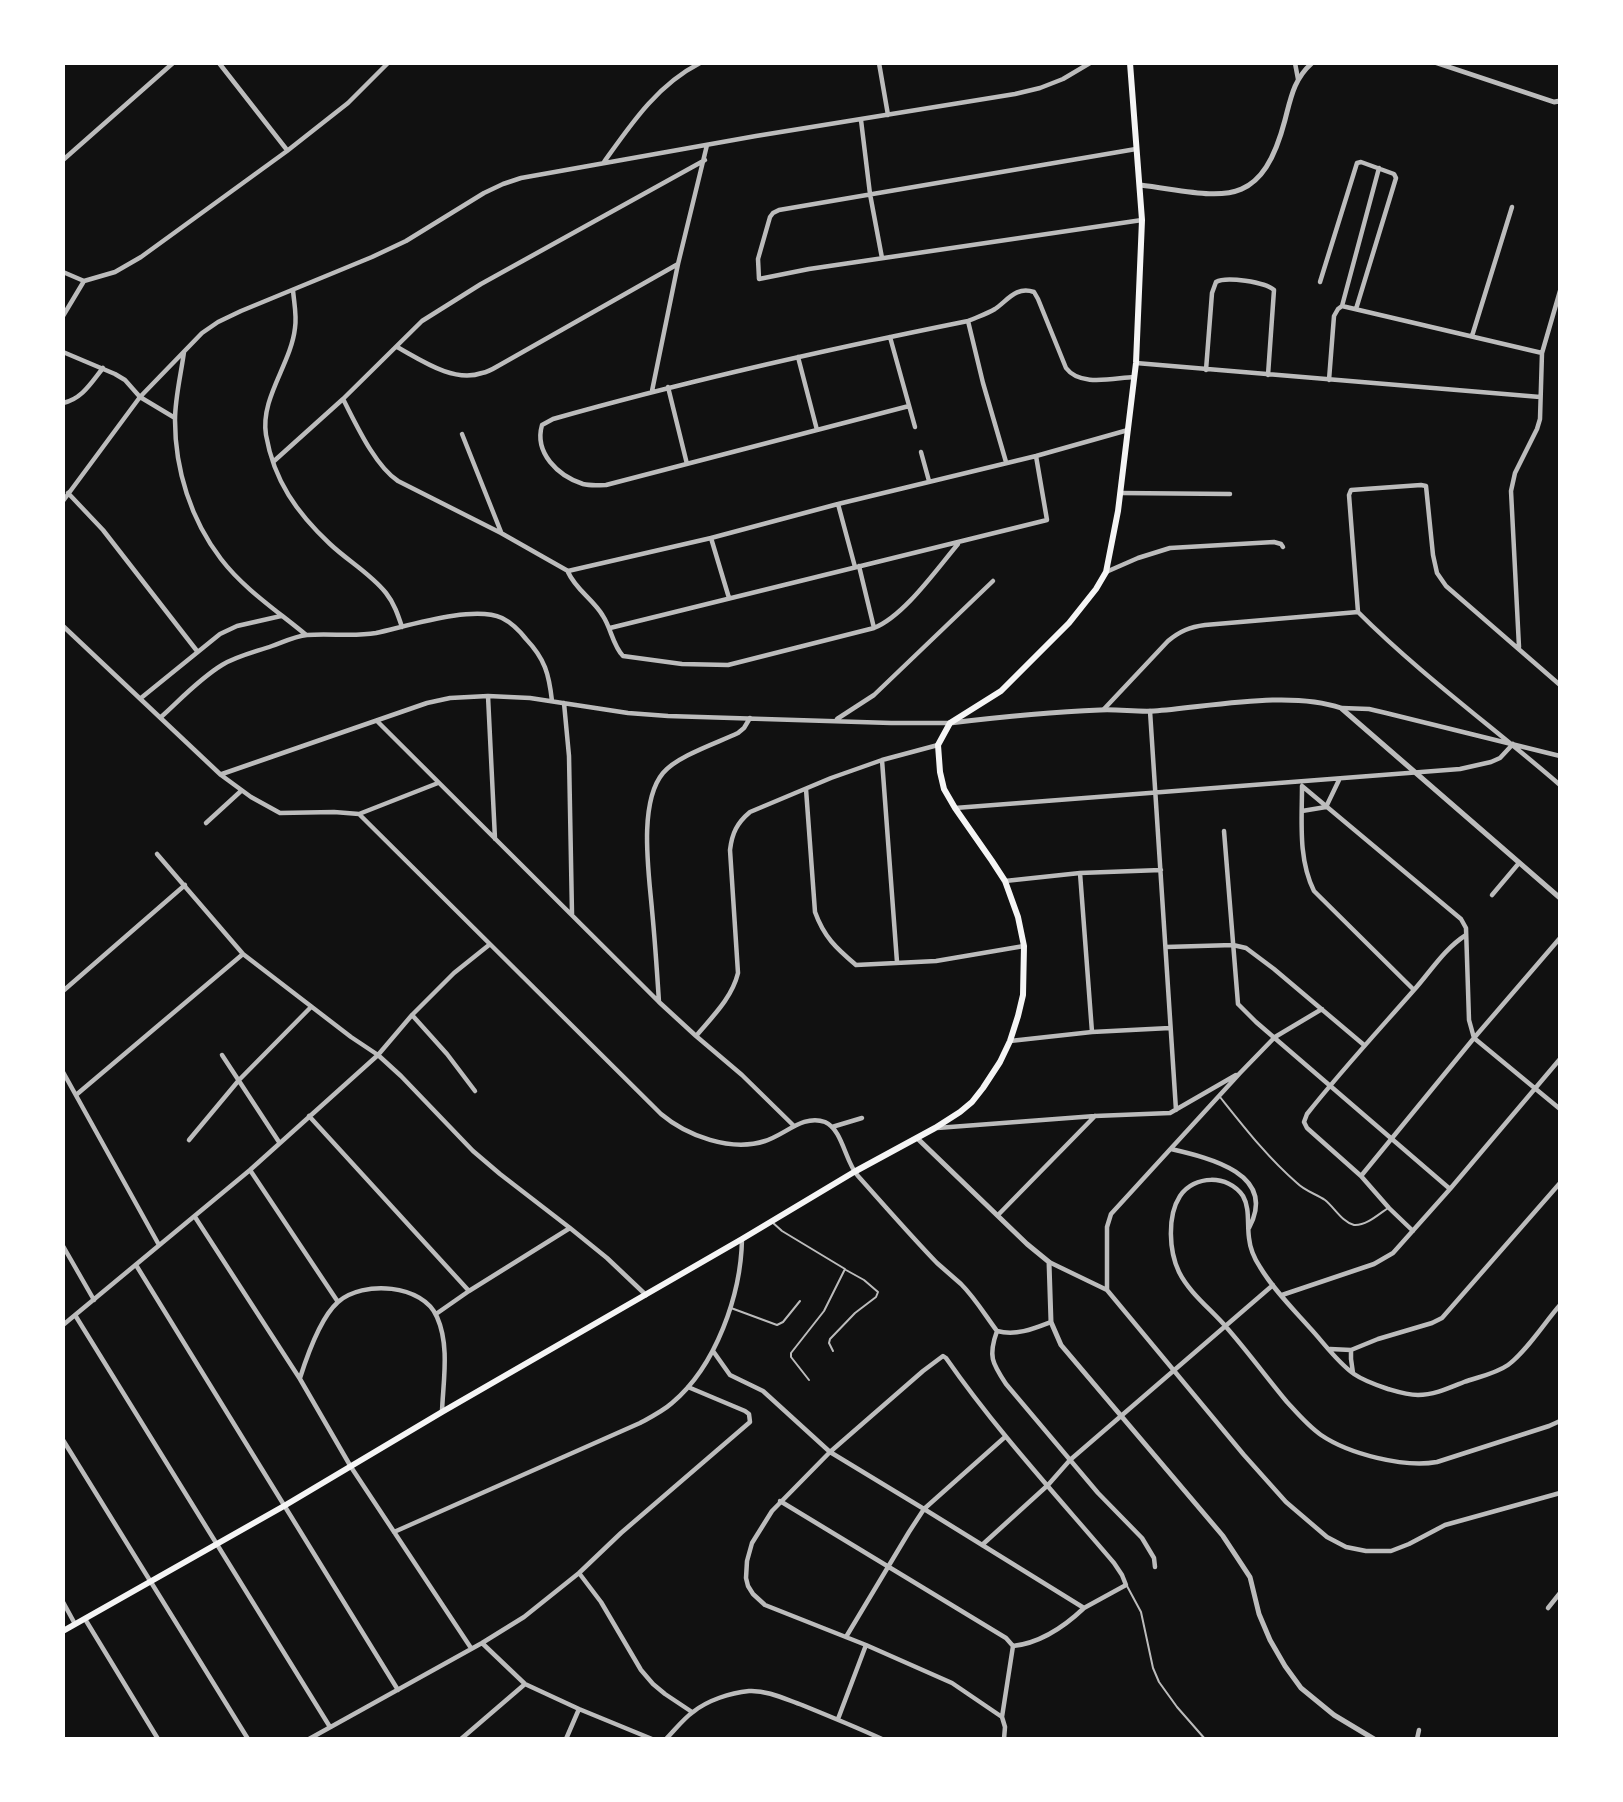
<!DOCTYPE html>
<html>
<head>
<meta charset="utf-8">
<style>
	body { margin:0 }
	#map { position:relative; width:1623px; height:1802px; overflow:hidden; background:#111; font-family:"Public Sans",sans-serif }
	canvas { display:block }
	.frame { position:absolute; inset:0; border:65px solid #fff; pointer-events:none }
</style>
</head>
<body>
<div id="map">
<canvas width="1623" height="1802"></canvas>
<div class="frame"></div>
</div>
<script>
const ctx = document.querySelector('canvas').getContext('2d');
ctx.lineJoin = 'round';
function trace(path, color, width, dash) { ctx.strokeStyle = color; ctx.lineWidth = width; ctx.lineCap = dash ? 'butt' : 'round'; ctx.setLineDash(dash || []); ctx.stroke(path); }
const service = new Path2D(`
	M1220,1097C1244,1127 1268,1158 1297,1183C1305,1191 1316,1194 1325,1200C1334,1207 1342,1222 1354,1225C1366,1226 1379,1214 1388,1208
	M772,1222L782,1231L845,1269L824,1311L791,1353V1357L809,1380
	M731,1308L777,1325L783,1322L800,1301
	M833,1351L829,1343L830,1339L855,1313L876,1297L878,1292L864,1280L846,1270
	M1127,1586L1141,1612L1153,1668L1159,1682L1177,1707L1205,1739`);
const minor = new Path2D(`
	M219,63L287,150
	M879,63L888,115
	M1295,63L1298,79
	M861,120L870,194L882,258
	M1136,149L779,210L773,213L770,217L758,259L759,279L809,269L1142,220
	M63,160L173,63
	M604,162C631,124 657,85 700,63
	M63,272L84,281L115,272L141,257L287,151L348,103L388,63
	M1320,282L1357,163L1361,162L1394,174L1396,178L1356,309
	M293,290C294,303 297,315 295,328C291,364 260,398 266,435C274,481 297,513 330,544C348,561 371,574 386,593C394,603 398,615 402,627
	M1342,306L1379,168
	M63,316L84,281
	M968,321L983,383L1006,462
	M1472,336L1512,207
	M890,337L915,427
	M397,347C421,360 453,383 482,373C488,372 493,369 498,366L678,264
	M63,352L115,374L125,380L140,397L175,418
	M184,352C181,374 175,398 175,420C175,470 191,520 221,559C244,589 276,610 305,634
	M798,357L817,430
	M1136,363L1540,397
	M1206,370L1212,293L1216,282C1226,276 1265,282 1274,290L1268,375
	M1329,380L1334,316L1338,309L1342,306L1542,353
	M668,387L687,464
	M652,391L678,264L707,145
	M343,399C356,424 375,466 398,481L501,533L568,571L711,538L838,504L1036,456L1128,430
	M63,403C82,399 91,383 103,368
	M909,406L606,485C598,485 591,486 583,484C558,476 534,453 542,425L553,419C690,380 829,349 968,321C977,317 987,314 995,309C1008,300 1016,286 1034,292L1038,299L1066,368C1080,387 1113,378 1134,377
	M462,434L501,532
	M921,452L929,481
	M273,462L343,399L422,321L481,284L705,160
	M68,493L103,530L197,651
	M1120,493L1230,494
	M63,501L140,397L202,333L218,322L241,311L372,257L406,241L484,193L503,184L521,178L756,136L1015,94L1040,88L1063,79L1090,63
	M838,504L855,567
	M711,538L729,598
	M859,566L874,628
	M568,572C576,590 593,599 603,616C611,628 613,646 623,656L682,664L728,665L874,628C904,616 936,570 958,544
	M1106,572L1138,558L1170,548L1274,542L1281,544L1283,547
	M63,626L221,775L251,797L280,813L334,812L359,814L661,1114C687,1136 731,1152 765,1141C785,1135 803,1114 825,1122C843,1130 845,1162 858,1176C884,1205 910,1235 937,1263C945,1270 953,1277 961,1284C975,1298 985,1315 997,1331
	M610,628L1047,520L1036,456
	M1519,647L1511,491L1515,473L1537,429L1540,419L1542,353L1560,291
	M1560,685L1446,586L1437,573L1433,555L1426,486L1421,485L1351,490L1349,495L1358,612C1421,675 1493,727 1560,785
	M488,696L495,839
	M141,698L220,634L237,626L281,616
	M564,703L569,756L572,914
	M1342,708L1369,709L1386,713L1560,756
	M1104,709L1168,641C1180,631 1190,627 1205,625L1358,612
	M1150,711L1176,1110
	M161,717C180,700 199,679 222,665C237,656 255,652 272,646C283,642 296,636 307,635C330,633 353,637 376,633C408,626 473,605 502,618C512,623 519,630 526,639C545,659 549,674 552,701
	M837,719L874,695L993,581
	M377,721L659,1002L696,1036L742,1075L794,1126
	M882,760L897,962
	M222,774L427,703L450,698L488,696L530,698L628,713L668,716L891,723H950
	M1302,786L1461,919L1466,928L1469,1020L1474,1038L1560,1109
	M1302,787C1302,821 1298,859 1314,891L1414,990
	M806,789L815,912C824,937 836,948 856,965L936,961L1024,946
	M955,808L1460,769L1491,762L1500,758L1513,744
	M1302,811L1326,807L1339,780
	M359,814L438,783
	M206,823L241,791
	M1224,831L1238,1004L1256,1022L1450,1189
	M157,854L243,954L351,1037L378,1055L401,1076L473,1151L500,1174L570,1228L607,1258L646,1295
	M1080,873L1092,1032
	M1005,881L1080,873L1161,870
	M1492,895L1519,863
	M1166,947L1233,945L1246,948L1274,969L1364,1045
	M63,991L185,885
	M659,1002C657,971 655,941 652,910C649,874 638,803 663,773C677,756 717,743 738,733L744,728L750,718
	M1322,1009L1275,1037L1240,1073L1111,1214L1107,1227V1290L1244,1455L1286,1502L1327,1537L1346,1547L1366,1551H1391L1409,1544L1445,1525L1560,1493
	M412,1015L447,1054L475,1091
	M696,1036C712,1017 732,998 738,973L730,850C732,833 737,823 750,812L831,778L882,760L938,745
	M1010,1041L1092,1032L1170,1028
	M222,1055L279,1142
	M63,1072L159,1245
	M76,1095L243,954
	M309,1116L469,1291
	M832,1127L862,1118
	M937,1128L1095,1116L1170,1113L1236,1075
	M189,1140L239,1080L311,1007
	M1171,1149C1210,1158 1278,1174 1249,1228
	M250,1170L338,1302
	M1361,1176L1474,1038L1560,938
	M998,1215L1095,1116
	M195,1217L300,1379L351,1467L471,1648
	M1413,1231L1389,1208L1361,1176L1307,1128L1304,1122L1307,1114C1341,1071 1378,1031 1414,990C1431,971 1444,949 1466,935
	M63,1246L94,1300
	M1049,1262L1107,1290
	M136,1265L398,1690
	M1282,1295L1374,1264L1393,1253L1450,1189L1560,1059
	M1560,1305C1545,1322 1526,1352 1508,1365C1495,1374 1478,1377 1464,1382C1449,1388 1434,1395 1418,1395C1407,1395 1398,1392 1388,1389C1376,1385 1364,1381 1354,1374C1337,1362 1324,1343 1310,1328C1293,1309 1273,1289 1260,1267C1254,1258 1250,1248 1249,1238C1247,1224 1250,1208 1243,1196C1228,1174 1194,1175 1180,1196C1167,1216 1169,1251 1179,1272C1190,1294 1212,1310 1227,1328C1248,1352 1267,1378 1287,1402C1298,1414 1308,1426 1321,1435C1349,1454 1404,1468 1437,1462L1549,1426L1560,1421
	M436,1314L469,1291L570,1228
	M75,1315L330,1727
	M63,1325L250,1170L378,1055L412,1015L454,973L489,945
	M997,1331C988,1356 992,1363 1006,1384L1098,1493L1142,1538L1154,1558L1155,1567
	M997,1331C1016,1336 1033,1329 1051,1322
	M1330,1349L1351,1350L1378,1339L1432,1323L1442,1318L1560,1183
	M1351,1350V1359L1353,1373
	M713,1351L730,1375L763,1391L830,1452L924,1509L1084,1608L1126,1585L1122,1575L1114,1563C1057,1496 996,1430 946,1358L943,1356L923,1371L830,1452L772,1511L752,1543L747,1561L746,1578L748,1586L753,1594L765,1605L866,1645L952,1683L1002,1717
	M300,1378C307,1356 321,1317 338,1302C363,1280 423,1284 437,1317C450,1346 443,1382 442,1412
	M63,1440L248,1739
	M780,1501L1006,1638L1013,1646
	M394,1532L640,1423C651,1417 663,1411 672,1403C716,1366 741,1295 742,1239
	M982,1545L1048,1485L1070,1460L1273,1285
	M579,1573L601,1602L641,1670L653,1684L665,1694L692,1712
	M63,1602L75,1624
	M1548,1608L1560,1593
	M85,1619L158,1739
	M846,1637L909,1532L924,1509L1005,1437
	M482,1643L525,1684L579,1709L652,1739
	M1013,1646C1041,1643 1064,1627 1084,1608
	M838,1719L866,1645
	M309,1739L482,1643L524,1617L579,1573L621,1533L750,1422L749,1414L745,1411L688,1387
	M461,1739L525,1684
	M566,1739L579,1709
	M666,1739C675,1730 683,1719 693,1712C708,1700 730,1693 749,1691C767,1690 785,1699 802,1705C829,1716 856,1727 882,1739
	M1004,1739L1005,1727L1002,1717L1013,1646
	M1417,1739L1419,1730`);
const tertiary = new Path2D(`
	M1437,63L1554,102L1560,101
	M1140,185C1220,195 1260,215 1285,120C1291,97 1294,79 1312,63
	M950,723C1000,717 1050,712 1100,710C1118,709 1136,712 1154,711C1209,707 1289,690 1341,708L1560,898
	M917,1138L1027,1244L1049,1262L1051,1322L1061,1345L1223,1536L1250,1577L1259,1614L1270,1640L1285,1666L1301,1688L1334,1715L1374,1739`);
const secondary = new Path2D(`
	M63,1631L284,1506L442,1412L742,1239L854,1172L935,1128L960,1112L972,1102L983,1088L1000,1062L1010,1041L1018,1016L1023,995L1024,946L1018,917L1005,881L992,861L955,808L944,789L940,772L938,745L950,723L1001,691L1069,623L1096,589L1106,572L1118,511L1136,363L1142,220L1130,63`);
trace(service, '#bcbcbc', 2);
trace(minor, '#bcbcbc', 4.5);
trace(tertiary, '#bcbcbc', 5);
trace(secondary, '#f5f5f5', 6);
</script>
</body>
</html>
